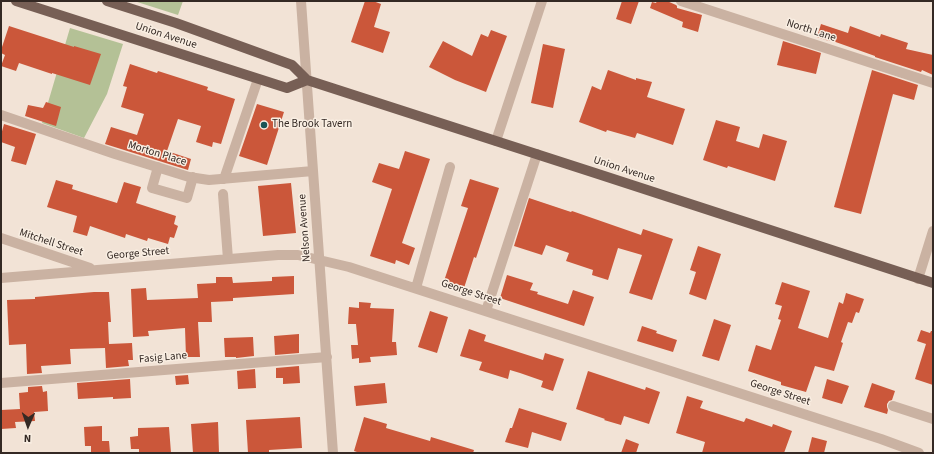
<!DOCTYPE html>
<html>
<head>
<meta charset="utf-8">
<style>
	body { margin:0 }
	#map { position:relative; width:934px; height:454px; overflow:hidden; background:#f2e3d6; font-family:"Source Sans 3",sans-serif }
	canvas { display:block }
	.frame { position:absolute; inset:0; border:2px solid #342924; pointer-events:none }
	.north { position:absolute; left:8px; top:406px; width:40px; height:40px; -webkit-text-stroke:3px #f9eee2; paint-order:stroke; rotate:182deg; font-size:11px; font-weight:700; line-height:16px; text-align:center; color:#342924 }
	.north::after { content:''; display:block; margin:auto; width:14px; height:18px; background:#342924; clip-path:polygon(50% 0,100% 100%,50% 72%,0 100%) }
</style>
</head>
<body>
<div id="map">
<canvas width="934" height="454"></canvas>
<div class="frame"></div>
<div class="north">N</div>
</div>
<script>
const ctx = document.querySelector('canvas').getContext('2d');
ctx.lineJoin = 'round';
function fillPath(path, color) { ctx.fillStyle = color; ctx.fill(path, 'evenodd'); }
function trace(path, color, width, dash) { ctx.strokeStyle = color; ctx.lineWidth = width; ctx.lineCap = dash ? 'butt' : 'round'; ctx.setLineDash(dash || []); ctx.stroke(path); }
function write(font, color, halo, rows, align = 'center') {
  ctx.font = font + ' "Source Sans 3",sans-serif'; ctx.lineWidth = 3; ctx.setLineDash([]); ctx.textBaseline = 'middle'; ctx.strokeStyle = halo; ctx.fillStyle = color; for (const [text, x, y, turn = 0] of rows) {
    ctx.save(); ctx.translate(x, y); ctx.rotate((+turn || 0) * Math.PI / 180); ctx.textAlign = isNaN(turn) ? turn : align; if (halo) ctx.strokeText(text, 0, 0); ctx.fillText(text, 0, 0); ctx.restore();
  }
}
const green = new Path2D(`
	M134,1H183L178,15Z
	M70,28L123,44L107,94L84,138L42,123Z`);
const building = new Path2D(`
	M365,1H373L381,4L374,27L390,32L383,53L351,42Z
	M622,1H639L631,24L616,19Z
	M657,1H667L676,5L677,6V8L702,15L698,32L682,27L683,22L650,8L652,2L656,3Z
	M821,24L848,33L850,26L880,37L881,34L908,43L906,49L933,55V75L922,70L921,72L875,57V56L830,40L829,41L817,37Z
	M9,26L74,47V46L101,54L90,85L52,73V74L19,63L16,71L1,66L5,55L1,53V50Z
	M491,30L507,36L486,92L455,80L429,67L443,41L472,56L481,34L488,37Z
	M783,41L821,53L816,74L777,65Z
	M543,44L565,49L553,108L531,103Z
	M130,64L157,73L158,71L208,87L207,90L235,99L221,144L213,142L212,147L196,142L201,126L178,119L167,151L191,159L188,170L105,144L111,127L137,135L144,114L121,107L127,87L123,86Z
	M608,70L636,80V78L652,82L647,97L685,109L673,145L637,133L635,138L607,130L606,132L579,122L592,86L601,90Z
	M872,70L918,85L914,100L893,94L861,214L834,207Z
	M46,102L61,107L56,126L25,116L28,105L43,108Z
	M257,104L284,112L267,165L239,156Z
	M716,120L740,127L736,141L759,148L763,134L787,141L775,181L728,166L727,168L703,160Z
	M4,124L36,134L26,165L11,161L15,147L1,142V135Z
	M405,151L430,159L402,243L415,248L409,265L396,260L395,264L370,256L392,189L372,182L379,163L399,169Z
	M470,179L499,188L476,258L474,257L464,288L444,281L468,208L461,206Z
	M56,180L73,185L72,189L117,203L124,182L141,187L136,203L176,216L174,224L178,226L174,238L170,237L168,244L148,238L147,241L126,234L125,238L90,226L87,236L73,232L77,216L47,207Z
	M291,183L296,233L263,236L258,186Z
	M529,198L571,212L572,211L641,235L643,229L673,239L652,300L629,293L642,255L618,248L608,280L592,275L593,270L566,261L569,253L546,245L542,255L514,246Z
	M698,246L721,254L706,300L689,294L696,272L690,270Z
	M507,275L533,283L530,290L538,292L537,294L568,304L573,290L594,297L584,326L500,298Z
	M294,276V294L233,298V301L211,302L212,322H198L200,357H186L185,328L148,331L149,336L133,337L131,289L146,288L147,300L198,298L197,284L216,283V277H232L233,283L272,281V277Z
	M782,282L810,291L798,328L828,338L839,302L843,304L846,293L864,299L859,313L856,312L852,323L848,322L841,342L843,343L834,371L815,366L806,392L781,385V382L748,371L756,345L771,350L781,320L778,319L782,306L775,304Z
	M94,292H109L111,322H108L109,344L132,343L133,360H128L129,366L106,368L105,348L70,349L71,364L41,366L42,373L27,374L26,344L9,345L7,300L35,299V297Z
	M359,302L371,303L370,308L394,309L392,342H396L397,355L370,357L371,362L359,363V358L352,359L351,345H358L356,324H348L349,307L359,308Z
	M430,311L448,317L437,353L418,347Z
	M714,319L731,325L719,361L702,356Z
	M642,326L657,331L656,333L677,340L673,352L637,341Z
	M469,329L486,335L484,341L543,360L545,353L564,359L553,391L541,387L543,381L520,373L510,370L508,379L479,370L482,362L460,356Z
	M921,330L930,333L931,331H933V385L915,379L926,344L917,341Z
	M299,334V353L275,355L274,336Z
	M253,337L254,356L236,358V357H225L224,338Z
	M299,366L300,383L283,384V378H276V368Z
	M255,369L256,388L238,389L237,371Z
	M588,371L645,390L646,387L660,392L649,424L624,416L621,425L604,420L605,419L576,409Z
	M188,375L189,384L176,385L175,376Z
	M130,379L131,398L113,399V397L78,399L77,383Z
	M827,379L849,386L842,404L822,398Z
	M385,383L387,403L356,406L354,386Z
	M872,383L895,391L892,400L889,401L887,404V407L888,410L887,414L864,407Z
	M42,386L43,392L47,391L48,411L34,412L35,421L15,422L16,428L1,429V410L20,409L19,393L28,392V387Z
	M687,396L703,401L700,408L744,422L746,418L772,427L773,424L792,431L784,453H702L705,442L676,433Z
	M519,408L567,423L561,441L532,432L528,448L505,442L510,428H512Z
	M300,417L302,448L269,450V453H248L246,420Z
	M364,417L387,424L386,428L430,441L431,437L474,450L473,453H360L354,451Z
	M218,422L219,453H193L191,424Z
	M102,426V441H109L110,453H91V446H85L84,427Z
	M169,427L171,453H139V449H131L130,437L138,436V428Z
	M812,437L827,441L824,453H808Z
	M626,439L639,444L636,453H621Z`);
const minor = new Path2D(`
	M301,1L333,453
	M681,1L933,83
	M1,115L115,154L189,177L209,180L313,171
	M496,141L542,1
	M158,167L152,188L187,198L193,177
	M224,179L258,79
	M223,194L228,259
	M1,238L90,268
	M1,278L278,255H298L349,267L881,439L919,453
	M918,279L933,231
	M416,288L450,167
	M486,311L537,154
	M1,383L327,357
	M893,406L933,419`);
const major = new Path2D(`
	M16,1L287,88L307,80
	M107,1L176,23L292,65L307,80L595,173L933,283`);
const markers = [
	[264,125,4,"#195556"]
];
const streetNames = [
	["North Lane",811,31,18],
	["Union Avenue",166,36,18],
	["Morton Place",157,154,17],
	["Union Avenue",624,170,18],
	["Nelson Avenue",305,228,-94],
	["Mitchell Street",51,243,18],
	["George Street",138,254,-5],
	["George Street",471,293,18],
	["Fasig Lane",163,358,-5],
	["George Street",780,393,18]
];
const poiNames = [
	["The Brook Tavern",272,125]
];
fillPath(green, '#b4c196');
fillPath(building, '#cb573a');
trace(minor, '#cab2a2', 10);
trace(major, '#775f55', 10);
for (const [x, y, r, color] of markers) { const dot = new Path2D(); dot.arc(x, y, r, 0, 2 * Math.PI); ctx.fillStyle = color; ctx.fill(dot); trace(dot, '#f9eee2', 1.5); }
write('11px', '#342924', '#f9eee2', streetNames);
write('11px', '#342924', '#f9eee2', poiNames, 'left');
</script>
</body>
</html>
